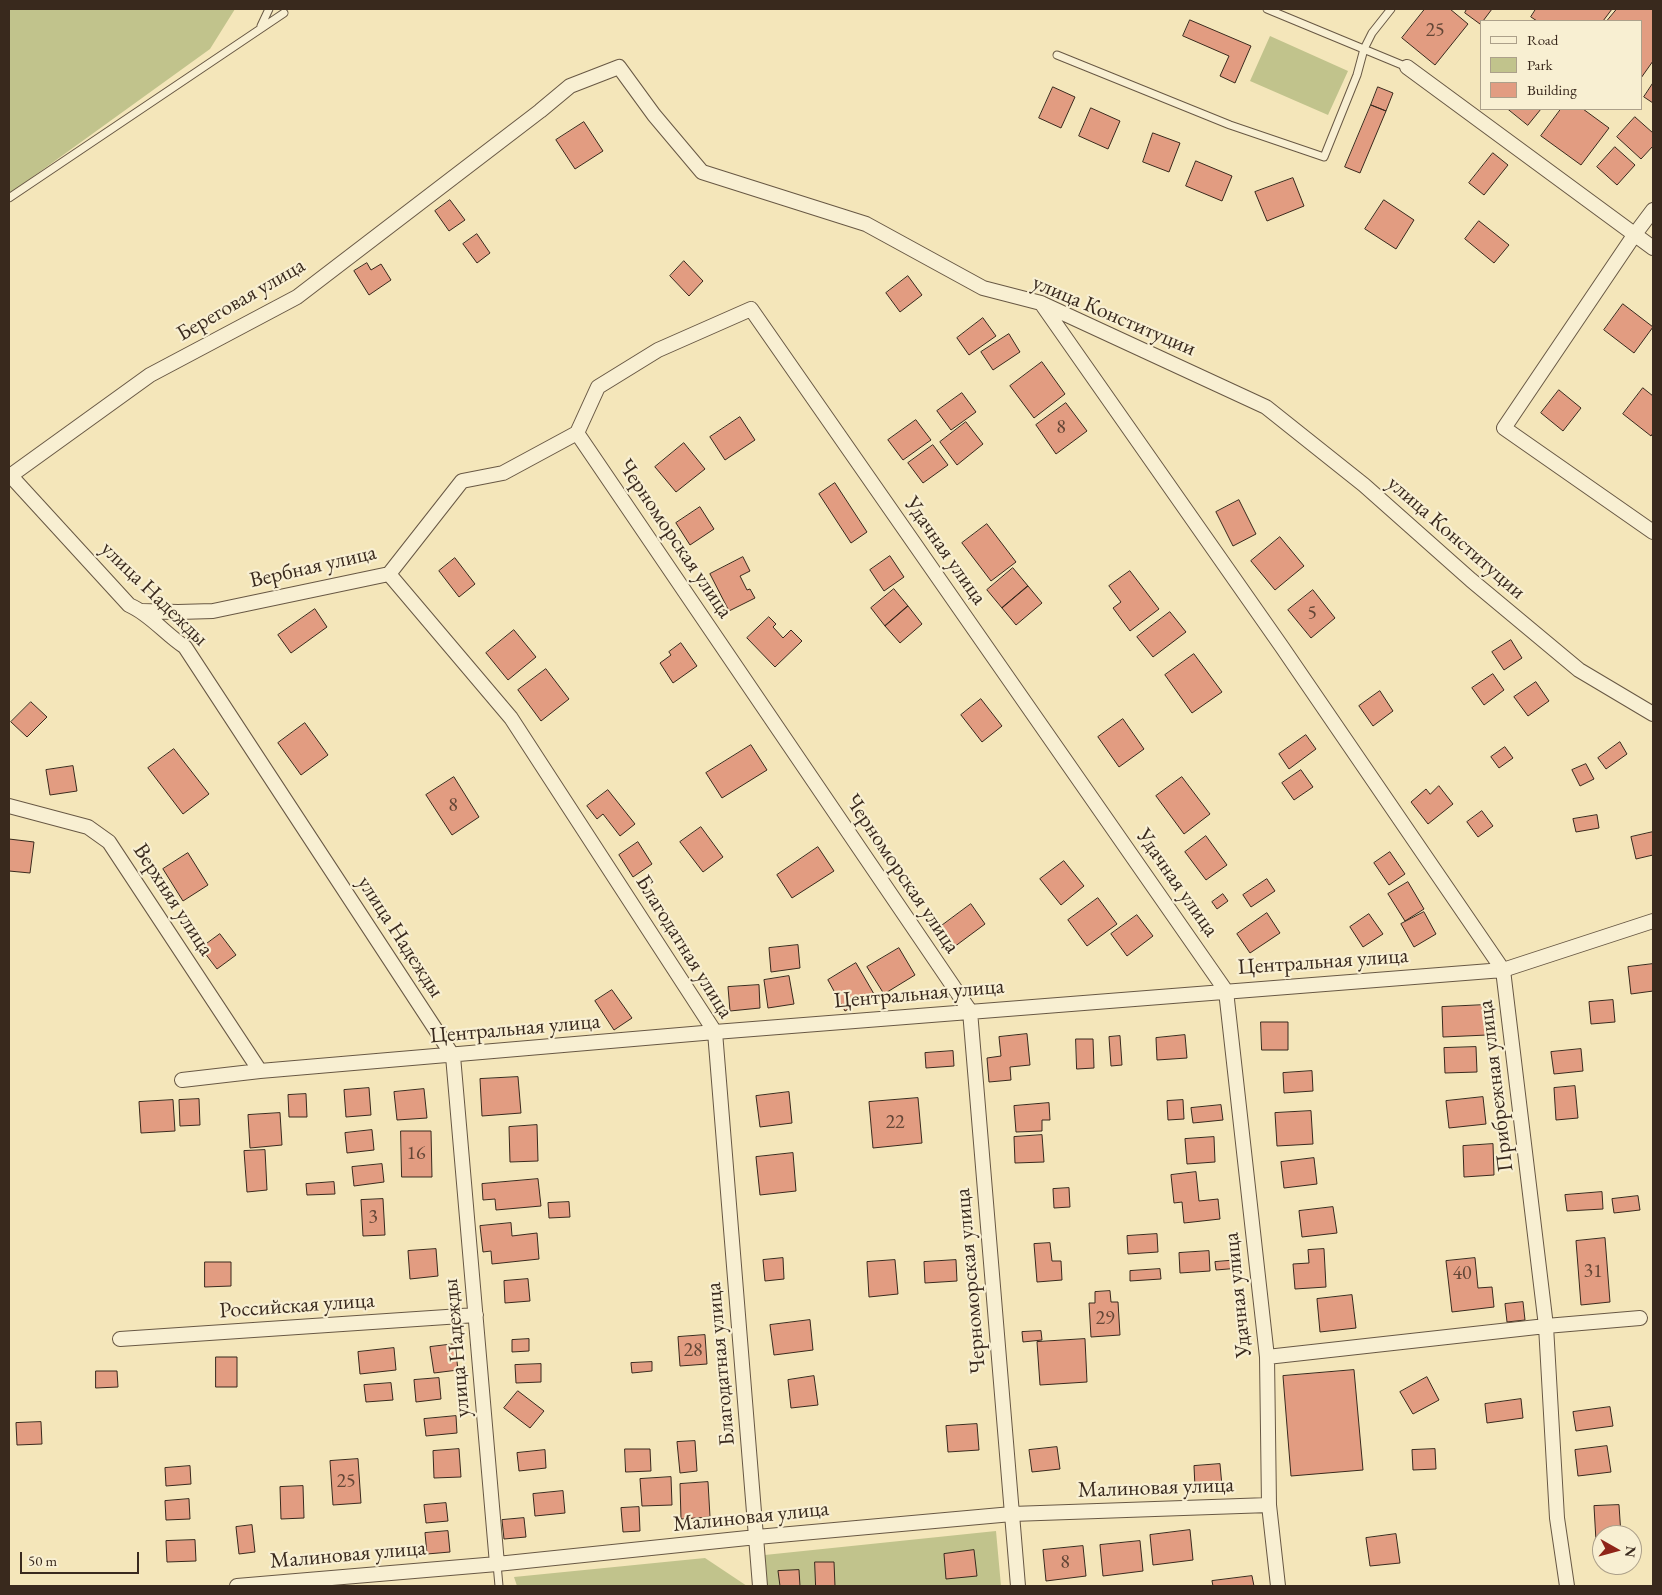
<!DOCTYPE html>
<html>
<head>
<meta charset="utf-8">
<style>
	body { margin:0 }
	#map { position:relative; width:1662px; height:1595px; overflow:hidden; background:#f4e6ba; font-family:"EB Garamond",serif }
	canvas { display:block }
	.frame { position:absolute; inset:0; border:10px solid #39291d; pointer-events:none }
	.legend { position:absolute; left:1480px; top:20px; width:162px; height:90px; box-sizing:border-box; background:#f8efd2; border:1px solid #aca08a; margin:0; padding:6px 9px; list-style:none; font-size:15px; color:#39291d }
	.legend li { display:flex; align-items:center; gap:10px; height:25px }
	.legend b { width:25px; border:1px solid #aca08a }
	.north { position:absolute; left:1592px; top:1525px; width:50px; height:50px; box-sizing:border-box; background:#f8efd2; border:1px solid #aca08a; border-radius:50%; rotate:97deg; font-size:14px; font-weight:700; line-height:20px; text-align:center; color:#39291d }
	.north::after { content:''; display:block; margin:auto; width:18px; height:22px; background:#8f2418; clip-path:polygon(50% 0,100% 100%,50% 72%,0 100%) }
	.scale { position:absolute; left:20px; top:1552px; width:119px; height:22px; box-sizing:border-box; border:2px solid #39291d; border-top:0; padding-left:6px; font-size:15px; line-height:18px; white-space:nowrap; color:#39291d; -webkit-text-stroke:4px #f8efd2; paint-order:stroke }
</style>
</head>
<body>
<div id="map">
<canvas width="1662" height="1595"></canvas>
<div class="frame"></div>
<ul class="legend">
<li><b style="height:6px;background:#f8efd2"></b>Road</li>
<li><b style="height:14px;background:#c1c38c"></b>Park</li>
<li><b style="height:14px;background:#e29c81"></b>Building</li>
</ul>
<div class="north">N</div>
<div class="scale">50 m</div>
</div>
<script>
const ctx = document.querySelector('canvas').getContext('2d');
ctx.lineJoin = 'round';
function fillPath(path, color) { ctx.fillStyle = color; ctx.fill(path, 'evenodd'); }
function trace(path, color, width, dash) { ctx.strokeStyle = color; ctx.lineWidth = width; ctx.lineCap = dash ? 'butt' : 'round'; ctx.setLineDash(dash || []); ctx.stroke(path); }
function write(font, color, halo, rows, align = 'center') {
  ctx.font = font + ' "EB Garamond",serif'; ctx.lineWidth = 4.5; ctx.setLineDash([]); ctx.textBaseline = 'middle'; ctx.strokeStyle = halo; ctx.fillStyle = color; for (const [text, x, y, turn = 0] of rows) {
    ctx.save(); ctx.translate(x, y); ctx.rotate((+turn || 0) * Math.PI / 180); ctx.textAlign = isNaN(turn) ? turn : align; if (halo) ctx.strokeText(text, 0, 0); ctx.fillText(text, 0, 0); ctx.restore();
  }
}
const green = new Path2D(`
	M9,9H235L210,49L9,194Z
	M1270,36L1348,71L1328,115L1250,81Z
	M996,1531L1001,1586H759L755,1556Z
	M705,1558L747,1586H517L514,1577Z`);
const building = new Path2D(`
	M1425,9H1450L1468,24L1435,65L1402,38Z
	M1467,9H1492L1483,21H1481L1480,24L1465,13Z
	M1536,9H1612L1603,21H1537L1531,17Z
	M1617,9H1653V61L1641,78V21H1607Z
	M1190,20L1251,46L1235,83L1220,76L1229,56L1183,36Z
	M1653,83V103L1644,97Z
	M1053,87L1075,97L1061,128L1039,118Z
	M1378,87L1393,93L1386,111L1371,105Z
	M1371,105L1386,111L1360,173L1345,167Z
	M1091,108L1120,121L1108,149L1079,136Z
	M1508,109H1541L1528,125Z
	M1561,109H1583L1609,128L1581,165L1541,136Z
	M1635,117L1653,133V146L1641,159L1617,137Z
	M584,122L603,151L575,169L556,140Z
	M1153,133L1180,143L1169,172L1143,162Z
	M1615,147L1635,165L1617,185L1597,167Z
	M1493,153L1508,165L1484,195L1469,183Z
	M1196,161L1232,176L1222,201L1186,186Z
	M1293,178L1304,206L1267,221L1255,192Z
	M450,200L465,220L449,231L435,211Z
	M1384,200L1414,220L1396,249L1365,229Z
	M1479,221L1509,245L1494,263L1465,239Z
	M477,234L490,253L477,263L463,244Z
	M684,261L703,281L689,296L670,276Z
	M367,263L371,270L381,264L391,280L369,295L354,271Z
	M908,276L922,295L900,312L886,293Z
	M1623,304L1653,327L1634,353L1604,330Z
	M983,318L996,336L969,355L957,338Z
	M1009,334L1020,352L993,370L981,352Z
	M1042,362L1065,394L1034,418L1010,386Z
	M1643,388L1653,396V433L1651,436L1623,414Z
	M1559,390L1581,408L1563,431L1541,413Z
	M962,393L976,412L951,430L937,411Z
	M1066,403L1087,431L1056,454L1036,425Z
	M740,417L755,440L725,460L710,437Z
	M916,420L931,440L903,460L888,440Z
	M966,422L983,444L957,465L940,442Z
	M684,443L705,469L676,492L655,467Z
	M933,445L948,465L923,483L908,463Z
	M835,483L867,532L851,543L819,494Z
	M1239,500L1256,534L1233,546L1216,512Z
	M700,507L714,529L690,545L676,523Z
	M987,524L1016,562L991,581L962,543Z
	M1280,537L1304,566L1275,590L1251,561Z
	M890,556L904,577L884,591L870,570Z
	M743,557L750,571L740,576L747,590L750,589L755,598L729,611L710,574Z
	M455,558L475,584L459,597L439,571Z
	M1013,568L1028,586L1002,608L987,590Z
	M1130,571L1159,609L1130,631L1113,608L1121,602L1109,586Z
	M1028,586L1042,603L1016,625L1002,608Z
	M894,589L908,606L885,626L871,608Z
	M1313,590L1335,618L1311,638L1288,610Z
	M908,606L922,624L900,643L885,626Z
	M315,609L327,627L291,653L278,635Z
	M1170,612L1186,632L1153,657L1137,637Z
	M769,617L776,624L773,627L783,638L791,630L802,641L775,667L747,638Z
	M514,630L536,657L508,680L486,653Z
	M1511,640L1522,658L1504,670L1492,652Z
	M681,643L697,666L673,683L660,663L671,655L669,652Z
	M1194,654L1222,692L1192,713L1165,675Z
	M546,669L569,699L541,721L518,690Z
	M1493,674L1504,690L1484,705L1472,688Z
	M1536,682L1549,701L1528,716L1514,697Z
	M1380,691L1393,711L1373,726L1359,706Z
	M981,699L1002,726L982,742L961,715Z
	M31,702L47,717L27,737L11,722Z
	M1123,719L1144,749L1119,767L1098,737Z
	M305,723L328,755L301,775L278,743Z
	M1306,735L1316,749L1289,769L1279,754Z
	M1620,742L1627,754L1606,769L1598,758Z
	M751,745L767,770L722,798L706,773Z
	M1505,747L1513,758L1499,768L1491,757Z
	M174,749L209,794L183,814L148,768Z
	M1586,764L1594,779L1580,786L1572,770Z
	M73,766L77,791L50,795L46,770Z
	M1301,770L1313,787L1294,800L1282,783Z
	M454,777L479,817L452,835L426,795Z
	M1182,777L1210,814L1184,834L1156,796Z
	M1439,786L1453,804L1428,824L1411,802L1426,789L1430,794Z
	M608,790L635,824L620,836L603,814L597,819L587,806Z
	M1482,811L1493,826L1478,837L1467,822Z
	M1597,815L1599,828L1576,832L1573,819Z
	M701,827L723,857L703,872L680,842Z
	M1653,832V855L1636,859L1631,837Z
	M1206,836L1227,865L1206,880L1185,852Z
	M9,839L34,842L30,873L9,871Z
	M638,842L652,864L633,877L619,855Z
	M818,847L834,871L792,898L777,875Z
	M1390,852L1405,874L1389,885L1374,863Z
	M188,853L208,885L183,901L163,869Z
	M1064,861L1084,886L1061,905L1040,879Z
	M1267,879L1275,891L1251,907L1243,895Z
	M1408,882L1424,909L1405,921L1388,894Z
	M1223,894L1228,901L1217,909L1212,902Z
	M1098,898L1117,924L1087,946L1068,920Z
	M971,904L985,924L950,950L936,930Z
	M1424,912L1436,934L1414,947L1401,924Z
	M1267,913L1280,933L1250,953L1237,934Z
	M1369,914L1383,934L1363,947L1350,927Z
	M1137,915L1153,936L1127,956L1111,934Z
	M220,934L236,955L217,969L201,948Z
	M798,945L800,968L771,972L769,948Z
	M899,948L915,975L884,994L867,967Z
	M856,963L874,994L845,1011L828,980Z
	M1653,964V991L1631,994L1628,967Z
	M789,976L794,1004L768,1008L764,980Z
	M759,985L760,1008L730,1011L728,987Z
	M612,990L632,1018L614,1030L595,1001Z
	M1613,1000L1615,1022L1591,1024L1589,1002Z
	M1485,1005L1487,1035L1443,1037L1442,1007Z
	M1261,1022H1288V1050H1262Z
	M1027,1034L1030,1065L1010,1067L1011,1080L989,1082L987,1058L1001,1056L999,1037Z
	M1185,1035L1187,1058L1157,1060L1156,1038Z
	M1120,1036L1122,1065L1111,1066L1109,1037Z
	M1076,1039H1093L1094,1068L1077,1069Z
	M1476,1047L1477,1072L1445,1073L1444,1048Z
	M1581,1049L1583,1071L1554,1074L1551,1052Z
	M953,1051L954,1066L926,1068L925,1053Z
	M1312,1071L1313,1091L1284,1093L1283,1073Z
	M518,1077L521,1113L482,1116L480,1079Z
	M1575,1086L1578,1118L1556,1120L1554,1088Z
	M369,1088L371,1115L346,1117L344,1090Z
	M424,1089L427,1118L397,1120L394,1092Z
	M789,1092L792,1123L760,1127L756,1096Z
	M306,1094L307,1117H289L288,1095Z
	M1483,1097L1486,1124L1449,1128L1446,1101Z
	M918,1098L922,1143L873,1148L869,1102Z
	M199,1099L200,1125L180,1126L179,1100Z
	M173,1100L175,1131L141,1133L139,1102Z
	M1183,1100L1184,1119L1168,1120L1167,1101Z
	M1049,1103L1050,1120H1042V1131L1016,1132L1014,1106Z
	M1221,1105L1223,1120L1193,1123L1191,1108Z
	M1311,1111L1313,1144L1277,1146L1275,1113Z
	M280,1113L282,1145L250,1148L248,1115Z
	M537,1125L538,1161L510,1162L509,1127Z
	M372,1130L374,1150L347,1153L345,1133Z
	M401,1131H431L432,1177H402Z
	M1042,1135L1044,1162L1015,1163L1014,1137Z
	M1214,1137L1215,1162L1187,1164L1185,1139Z
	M1493,1144L1494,1175L1464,1177L1463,1146Z
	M265,1150L267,1190L247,1192L244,1151Z
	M793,1153L796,1191L760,1195L756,1157Z
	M1314,1158L1317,1184L1284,1188L1281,1162Z
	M382,1164L384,1182L354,1186L352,1167Z
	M1196,1172L1199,1201L1218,1199L1220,1219L1184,1223L1182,1202L1174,1203L1171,1175Z
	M538,1179L541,1206L496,1210L495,1199L483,1200L482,1184Z
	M334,1182L335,1194L307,1195L306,1184Z
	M1069,1188L1070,1207L1054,1208L1053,1189Z
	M1602,1192L1603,1209L1567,1211L1565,1195Z
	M1638,1196L1640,1210L1614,1213L1612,1199Z
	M383,1199L385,1235L363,1236L361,1200Z
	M569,1202L570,1217L549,1218L548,1203Z
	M1333,1207L1337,1233L1302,1237L1299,1211Z
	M511,1223L512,1236L537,1233L539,1259L492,1264L491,1251L483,1252L480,1226Z
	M1157,1234L1158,1252L1128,1254L1127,1236Z
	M1605,1238L1610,1302L1581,1305L1576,1241Z
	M1050,1243L1052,1261H1061L1062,1280L1037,1282L1034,1244Z
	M436,1249L438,1276L410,1279L408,1251Z
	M1324,1249L1326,1287L1295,1289L1293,1264L1309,1263L1308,1250Z
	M1209,1251L1210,1271L1180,1273L1179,1253Z
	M783,1258L784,1279L765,1281L763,1260Z
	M1475,1258L1478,1288L1492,1287L1494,1307L1452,1312L1446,1261Z
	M895,1260L898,1294L869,1297L867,1262Z
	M956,1260L957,1281L925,1283L924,1262Z
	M1239,1260L1240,1268L1216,1270L1215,1262Z
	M205,1262H231V1286L205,1287Z
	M1160,1269L1161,1279L1130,1281V1271Z
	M528,1279L530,1301L505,1303L504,1281Z
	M1110,1291L1111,1302H1118L1120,1335L1091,1337L1089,1303H1095V1292Z
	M1352,1295L1356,1328L1320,1332L1317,1299Z
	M1523,1302L1525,1320L1507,1322L1505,1304Z
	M810,1320L813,1350L774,1355L770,1325Z
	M1041,1331L1042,1340L1023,1342L1022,1332Z
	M705,1335L707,1364L680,1366L678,1337Z
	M529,1339V1351L512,1352V1340Z
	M1085,1339L1087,1382L1040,1385L1037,1342Z
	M455,1344L458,1370L434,1373L430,1347Z
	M394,1348L396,1370L360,1374L358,1352Z
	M216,1357H237V1387H216Z
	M652,1362V1371L632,1373L631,1363Z
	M541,1364V1382L516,1383L515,1365Z
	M1354,1370L1363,1470L1291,1476L1283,1376Z
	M96,1371H117L118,1387L96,1388Z
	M814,1376L818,1405L791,1408L788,1380Z
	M1427,1377L1439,1400L1413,1414L1400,1392Z
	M439,1378L441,1399L416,1402L414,1380Z
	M391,1383L393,1400L366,1402L364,1385Z
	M518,1391L544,1411L530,1428L504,1408Z
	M1521,1399L1523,1418L1487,1423L1485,1404Z
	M1610,1407L1613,1426L1576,1431L1573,1412Z
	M456,1416L457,1433L426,1436L424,1419Z
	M41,1422L42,1444L17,1445L16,1423Z
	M977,1424L979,1450L948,1452L946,1426Z
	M695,1441L697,1471L680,1473L677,1442Z
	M1607,1446L1611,1472L1578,1476L1575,1450Z
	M1057,1447L1060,1469L1032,1472L1029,1450Z
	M459,1449L461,1477L434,1478L433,1451Z
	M625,1449H650L651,1471L626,1472Z
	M1435,1449L1436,1469L1413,1470L1412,1450Z
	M545,1450L546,1468L519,1471L517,1453Z
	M358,1459L361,1503L333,1505L330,1461Z
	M1220,1464L1222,1486L1195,1487L1194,1466Z
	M190,1466L191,1484L166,1486L165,1468Z
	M671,1477L672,1505L642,1506L640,1479Z
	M708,1482L710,1517L681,1519L680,1484Z
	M303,1486L304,1518L281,1519L280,1487Z
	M563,1491L565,1513L535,1516L533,1494Z
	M189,1499L190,1519L166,1520L165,1501Z
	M446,1503L448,1521L426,1523L424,1505Z
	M1619,1505L1621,1535H1602V1540L1596,1541L1594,1506Z
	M639,1507L640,1531L623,1532L621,1508Z
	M524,1518L526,1537L504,1539L502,1520Z
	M252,1525L255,1552L239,1554L236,1527Z
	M1190,1530L1193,1560L1153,1565L1150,1535Z
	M448,1531L450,1552L427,1554L425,1533Z
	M1396,1534L1400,1563L1370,1566L1366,1538Z
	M195,1540L196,1561L167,1562L166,1541Z
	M1140,1541L1143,1571L1103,1576L1100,1545Z
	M1083,1546L1086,1576L1046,1581L1043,1550Z
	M974,1550L977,1576L946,1579L944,1554Z
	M815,1562H834L835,1586H816Z
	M799,1570L800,1586H780L778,1571Z
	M1252,1576L1254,1586H1213L1212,1581Z`);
const service = new Path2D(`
	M1267,9L1407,67
	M261,26L269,9
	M1057,55L1230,125L1324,157L1357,75L1364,49L1372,33L1391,9
	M9,198L284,13
	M497,1564L499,1586`);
const minor = new Path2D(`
	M1407,67L1653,248
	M1653,210L1635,234L1504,428L1653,532
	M1041,303L1282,647L1503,970L1546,1326L1557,1518L1567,1586
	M577,433L970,1011L1018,1586
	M9,474L129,605C150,614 165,634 185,647L453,1056L497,1564
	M10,476L150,375L297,297L540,111L570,86L619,67L654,115L702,172L866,224L983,288L1041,303L1266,407L1364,485L1471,580L1579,670L1653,714
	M389,574L511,718L715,1032L760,1586
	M142,611L178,612L213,611L389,574L462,481L503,473L577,433L598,387L658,350L751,309L1226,991L1267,1357L1269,1505L1278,1586
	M9,806L88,827L109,842L260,1071
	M182,1080L260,1071L715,1032L1503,970L1653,921
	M120,1339L476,1315
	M1267,1357L1546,1326L1640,1318
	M237,1586L497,1564L757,1537L1012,1514L1269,1505`);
const numberNames = [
	["25",1435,31],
	["8",1061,428],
	["5",1312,614],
	["8",453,806],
	["22",895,1123],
	["16",416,1154],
	["3",373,1218],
	["31",1593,1272],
	["40",1462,1274],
	["29",1105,1319],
	["28",693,1351],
	["25",346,1482],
	["8",1065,1563]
];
const streetNames = [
	["Береговая улица",241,300,-30],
	["улица Конституции",1114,316,23],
	["улица Конституции",1456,538,41],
	["Черноморская улица",675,539,56],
	["Удачная улица",945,551,55],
	["Вербная улица",313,567,-13],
	["улица Надежды",154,594,44],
	["Черноморская улица",902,874,56],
	["Удачная улица",1177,883,55],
	["Верхняя улица",173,900,57],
	["улица Надежды",400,937,57],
	["Благодатная улица",684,947,58],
	["Центральная улица",1323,962,-4],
	["Центральная улица",919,994,-5],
	["Центральная улица",515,1029,-5],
	["Прибрежная улица",1496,1086,-97],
	["Черноморская улица",971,1281,-95],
	["Удачная улица",1238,1295,-96],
	["Российская улица",297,1306,-4],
	["улица Надежды",457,1348,-95],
	["Благодатная улица",721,1364,-95],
	["Малиновая улица",1156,1488,-2],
	["Малиновая улица",751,1517,-6],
	["Малиновая улица",348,1555,-5]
];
fillPath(green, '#c1c38c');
fillPath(building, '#e29c81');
trace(building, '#39291d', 1);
trace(service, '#685844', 9);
trace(minor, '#685844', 16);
trace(service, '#f8efd2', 7);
trace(minor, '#f8efd2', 14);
write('20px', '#634636', null, numberNames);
write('22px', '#39291d', '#f8efd2', streetNames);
</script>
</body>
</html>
